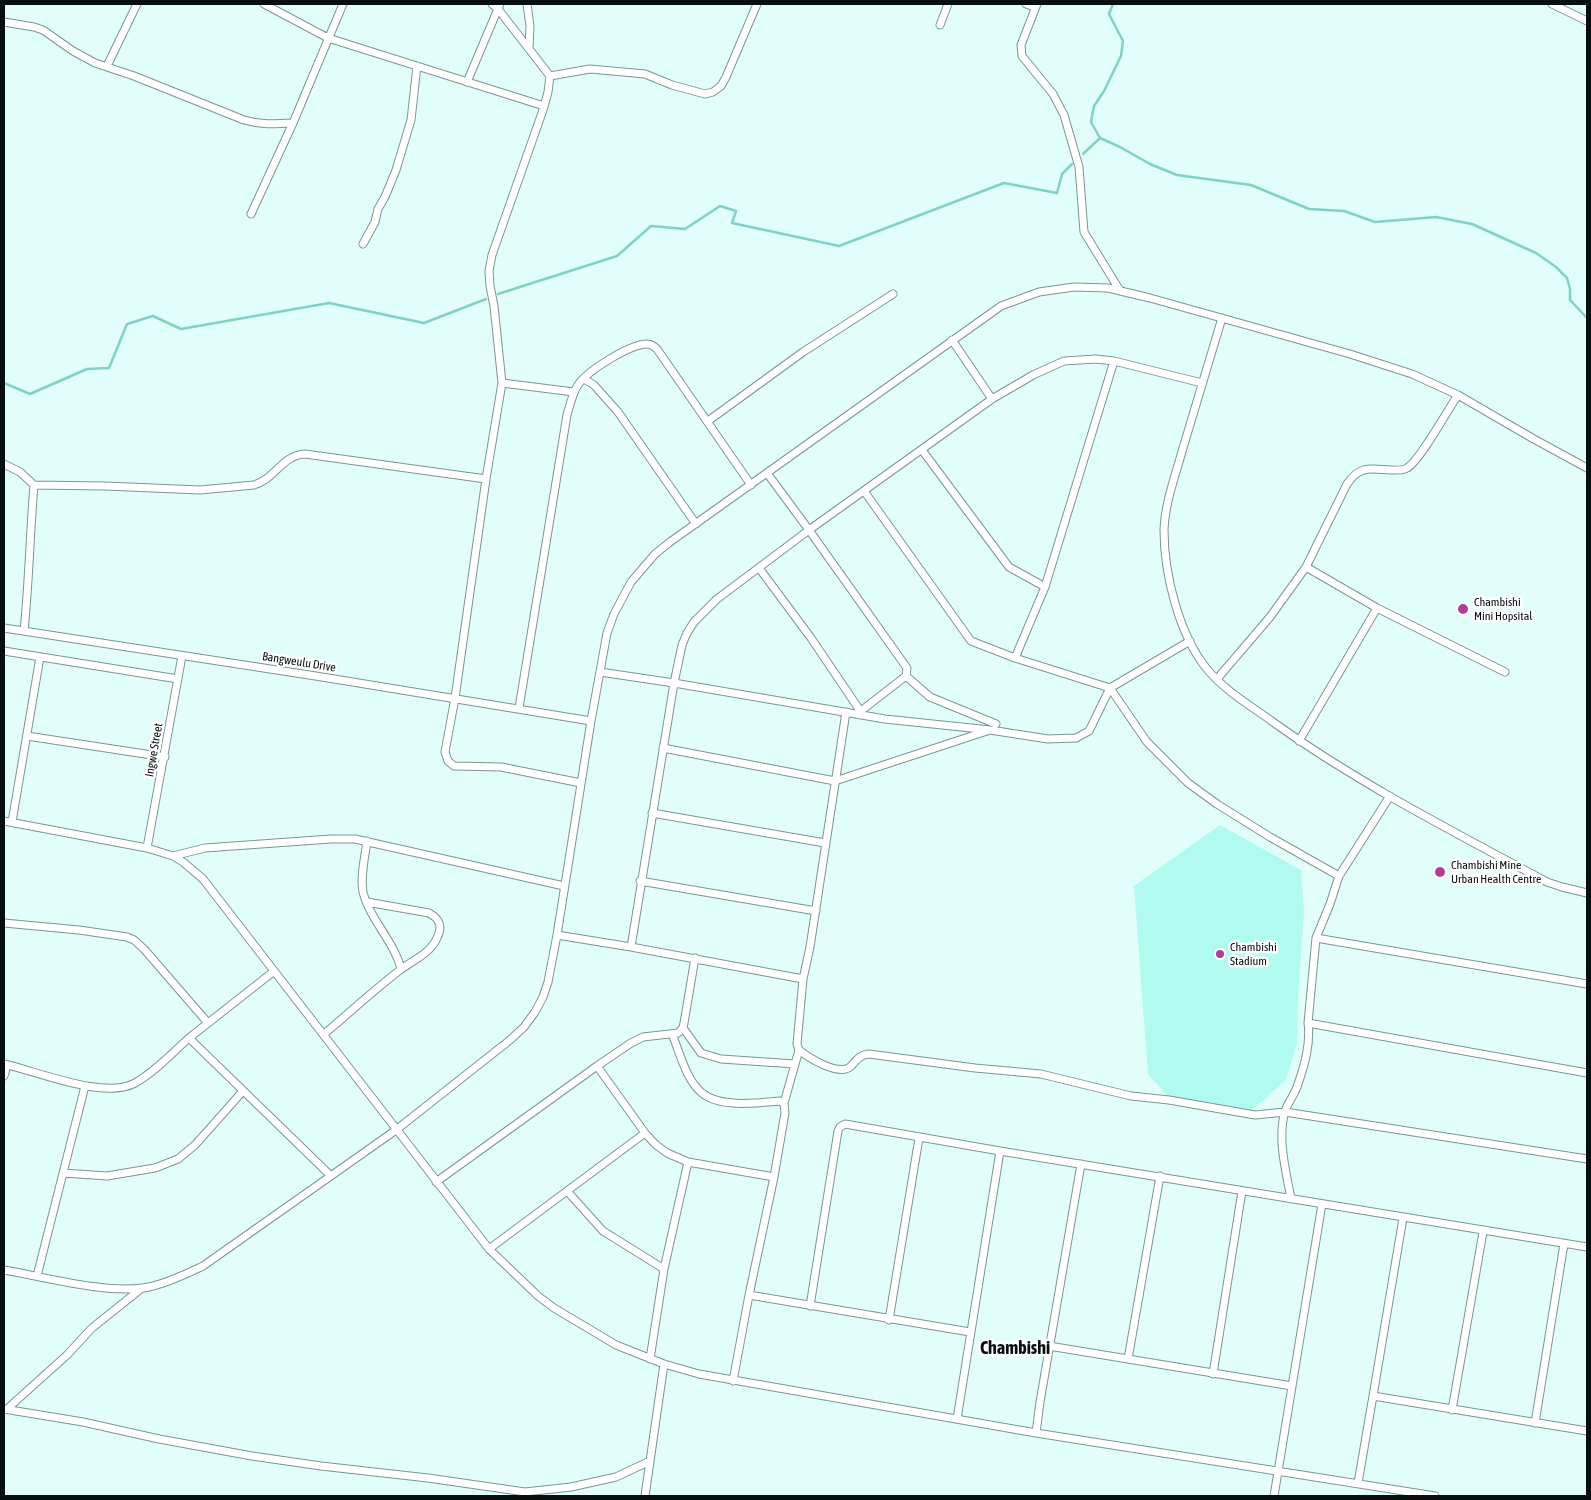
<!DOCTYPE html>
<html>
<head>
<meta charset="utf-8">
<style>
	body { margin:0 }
	#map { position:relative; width:1591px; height:1500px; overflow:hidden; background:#e1fefa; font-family:"Asap Condensed",sans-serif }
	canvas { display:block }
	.frame { position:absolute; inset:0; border:5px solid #07100f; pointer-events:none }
</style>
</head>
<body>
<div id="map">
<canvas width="1591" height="1500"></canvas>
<div class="frame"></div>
</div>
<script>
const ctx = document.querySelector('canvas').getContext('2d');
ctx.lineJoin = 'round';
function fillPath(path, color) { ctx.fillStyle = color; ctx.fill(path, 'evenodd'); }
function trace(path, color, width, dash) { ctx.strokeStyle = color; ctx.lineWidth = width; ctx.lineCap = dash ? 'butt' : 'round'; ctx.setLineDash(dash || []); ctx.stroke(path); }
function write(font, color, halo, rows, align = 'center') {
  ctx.font = font + ' "Asap Condensed",sans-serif'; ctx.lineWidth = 5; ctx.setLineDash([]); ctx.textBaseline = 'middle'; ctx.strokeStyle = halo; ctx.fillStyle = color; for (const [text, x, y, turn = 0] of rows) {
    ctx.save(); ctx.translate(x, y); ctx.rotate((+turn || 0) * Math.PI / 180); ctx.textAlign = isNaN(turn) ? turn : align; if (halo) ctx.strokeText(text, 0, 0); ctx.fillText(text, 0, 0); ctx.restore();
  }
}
const green = new Path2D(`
	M1220,825L1301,870L1304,912L1298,997L1297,1043L1286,1080L1250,1112L1168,1097L1148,1074L1134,886Z`);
const stream = new Path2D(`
	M1100,138L1091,122L1094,106L1104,91L1121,56L1123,41L1109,14L1113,4
	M1083,154L1100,138L1120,147L1150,164L1177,175L1251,185L1309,209L1344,211L1375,222L1436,217L1472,224L1536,253L1556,267L1567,278L1570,289V300L1587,318
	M498,294L617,256L651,226L685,229L720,206L736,211L732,223L839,246L1004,183L1057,193L1062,174L1072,164
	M4,383L30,394L87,369L109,368L127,324L153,316L181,329L329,303L424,323L486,299`);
const minor = new Path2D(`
	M264,4L328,38L544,106
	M492,4L498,9L550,76L548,92L543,110L492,255L489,271L490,286L494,306L502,383
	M527,4L530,26L529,49
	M1026,4L1035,7
	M1037,4L1021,45L1022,56L1053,94L1064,115L1079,167L1084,232L1119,289
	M1552,4L1587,21
	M4,22L34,27L43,30L73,51L95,63L134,76L244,120C261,125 275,124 293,123
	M940,25L948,4
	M107,66L137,4
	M550,76L590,69L645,74L672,85L705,94L713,92L721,86L726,77L757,4
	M467,82L500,4
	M251,214L293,123L343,4
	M363,244L375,222L378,209L385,197L396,170L411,120L417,66
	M1222,318C1209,361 1196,404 1183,448C1176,474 1165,502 1164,530C1164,574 1179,635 1207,669C1224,690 1251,706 1273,722C1358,783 1454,832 1547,882L1562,887L1587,893
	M952,340L992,399
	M584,379L594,385L618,412L696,524
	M574,392L502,383L486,479L455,698L445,752L448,761L454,766L501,767L581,783
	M708,421L803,352L893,294
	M922,450L1009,567L1045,587
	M4,464L20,472L34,485L105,486L200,490L254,485C275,479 282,455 305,454L486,479
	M767,473L809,530L907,668L906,676L857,714
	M864,491L971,641L1015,658L1110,688L1147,742L1188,783L1217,804L1270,837L1339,876
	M1306,567L1377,608L1505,672
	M759,568L811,638L861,712
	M4,628L322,677L591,721
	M24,631C29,582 30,533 34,485
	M4,651L178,679
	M1015,658L1045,587L1114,361
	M600,672L674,683L885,719L990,730L1048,739L1076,738L1089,731L1110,688L1190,641
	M906,676L930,697L996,724
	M1217,679L1270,617L1306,567L1347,484C1360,465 1370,469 1391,470C1396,470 1403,471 1407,468C1420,461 1448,409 1458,395
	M519,708L567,415C570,405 572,394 578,385C587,371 630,344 647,344C651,344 654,346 657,349L751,485
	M27,736L165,757
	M1299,741L1377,608
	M663,748L835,781L987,731
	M652,813L825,843
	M4,821L147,848L173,856L183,862L203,879L489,1249L538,1296L554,1308L596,1333L616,1345L664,1364L699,1374L1036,1433L1435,1496
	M12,822L40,657
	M367,841C365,857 360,876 363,892C370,920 394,941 401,969
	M147,848L182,656
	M173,856L205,848L331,839H355L564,886
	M640,881L816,911
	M4,923L79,930L127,937L134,940L144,949L208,1023
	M557,935L631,947L674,683L682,645L687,633L694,622L717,599L809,530L992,399L1033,375L1064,361L1096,359L1114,361L1202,383
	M1316,938L1587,984
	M631,947L803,979L810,947L846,712
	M803,979L797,1044L799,1050C809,1058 838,1076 850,1067C857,1061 858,1055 869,1054L975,1068L1041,1074L1131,1096L1169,1100L1255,1115L1285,1112L1587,1159
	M1308,1023L1587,1073
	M683,1028L701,1053L721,1059L795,1064
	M324,1034C349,1013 374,990 400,970C413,960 430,954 437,938C443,926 440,919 429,913L367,902
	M672,1034C680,1053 686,1080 702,1093C720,1108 758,1103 779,1101L784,1103
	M189,1038L273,972
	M4,1064C36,1071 105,1100 135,1083C155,1072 172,1053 189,1038L330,1175
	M597,1066L631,1043L643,1037L678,1033L683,1028L684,1023L695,958
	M4,1076L7,1065
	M63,1173L107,1176L155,1168L178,1159L195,1145L243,1091
	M774,1177L785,1113L784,1103L799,1050
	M436,1182L597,1066L645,1133L655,1144L667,1153L688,1162L774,1177L749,1295L733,1381
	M567,1191L645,1133
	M1291,1199C1286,1171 1277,1139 1285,1111C1288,1103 1294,1095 1297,1087C1304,1067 1311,1044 1308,1023L1316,938L1330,904L1339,876L1390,796
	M1403,1218L1373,1396L1587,1431
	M489,1249L567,1191L603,1231L664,1269
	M4,1270C45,1277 109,1295 149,1287C168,1283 186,1274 203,1266L396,1130L510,1040L524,1027L535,1012L543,997L548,982L557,935L591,721L607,633L614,614L631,582L655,554L670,542L1001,306L1039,292L1074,287L1108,288L1150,298L1350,354L1412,374L1458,395L1532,438L1587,468
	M37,1276L85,1086
	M749,1295L970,1332
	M810,1306L838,1131L840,1127L845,1124L1000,1151
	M889,1320L919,1138
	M1049,1346L1292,1386
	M650,1359L664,1269L688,1162
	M1128,1359L1160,1176
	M1213,1374L1242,1191
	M4,1409L83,1422L159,1439L252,1456L321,1466L428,1478L525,1492L571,1487L616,1477L650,1461
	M7,1409L67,1355L92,1328L142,1288
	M1452,1410L1483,1232
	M957,1419L1000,1151L1587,1247
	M1535,1423L1564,1244
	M1036,1433L1040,1402L1081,1164
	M1358,1483L1373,1396
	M645,1496L664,1364
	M1274,1496L1322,1204`);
const markers = [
	[1463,609,6,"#af3e9a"],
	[1440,872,6,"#af3e9a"],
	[1220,954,5,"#af3e9a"]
];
const poiNames = [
	["Chambishi",1474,602],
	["Mini Hopsital",1474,616],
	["Chambishi Mine",1451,865],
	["Urban Health Centre",1451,879],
	["Chambishi",1230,947],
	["Stadium",1230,961]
];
const streetNames = [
	["Bangweulu Drive",299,662,9],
	["Ingwe Street",154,750,-80]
];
const districtNames = [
	["Chambishi",1015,1348]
];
fillPath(green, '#b0faf0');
trace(stream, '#81d1c7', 2.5);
trace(minor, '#7c9693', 9);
trace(minor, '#fff', 7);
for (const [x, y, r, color] of markers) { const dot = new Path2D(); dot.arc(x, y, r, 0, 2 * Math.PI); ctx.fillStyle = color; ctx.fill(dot); trace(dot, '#fff', 2); }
write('12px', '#07100f', '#fff', poiNames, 'left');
write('12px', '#07100f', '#fff', streetNames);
write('bold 18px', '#07100f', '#fff', districtNames);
</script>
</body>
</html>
